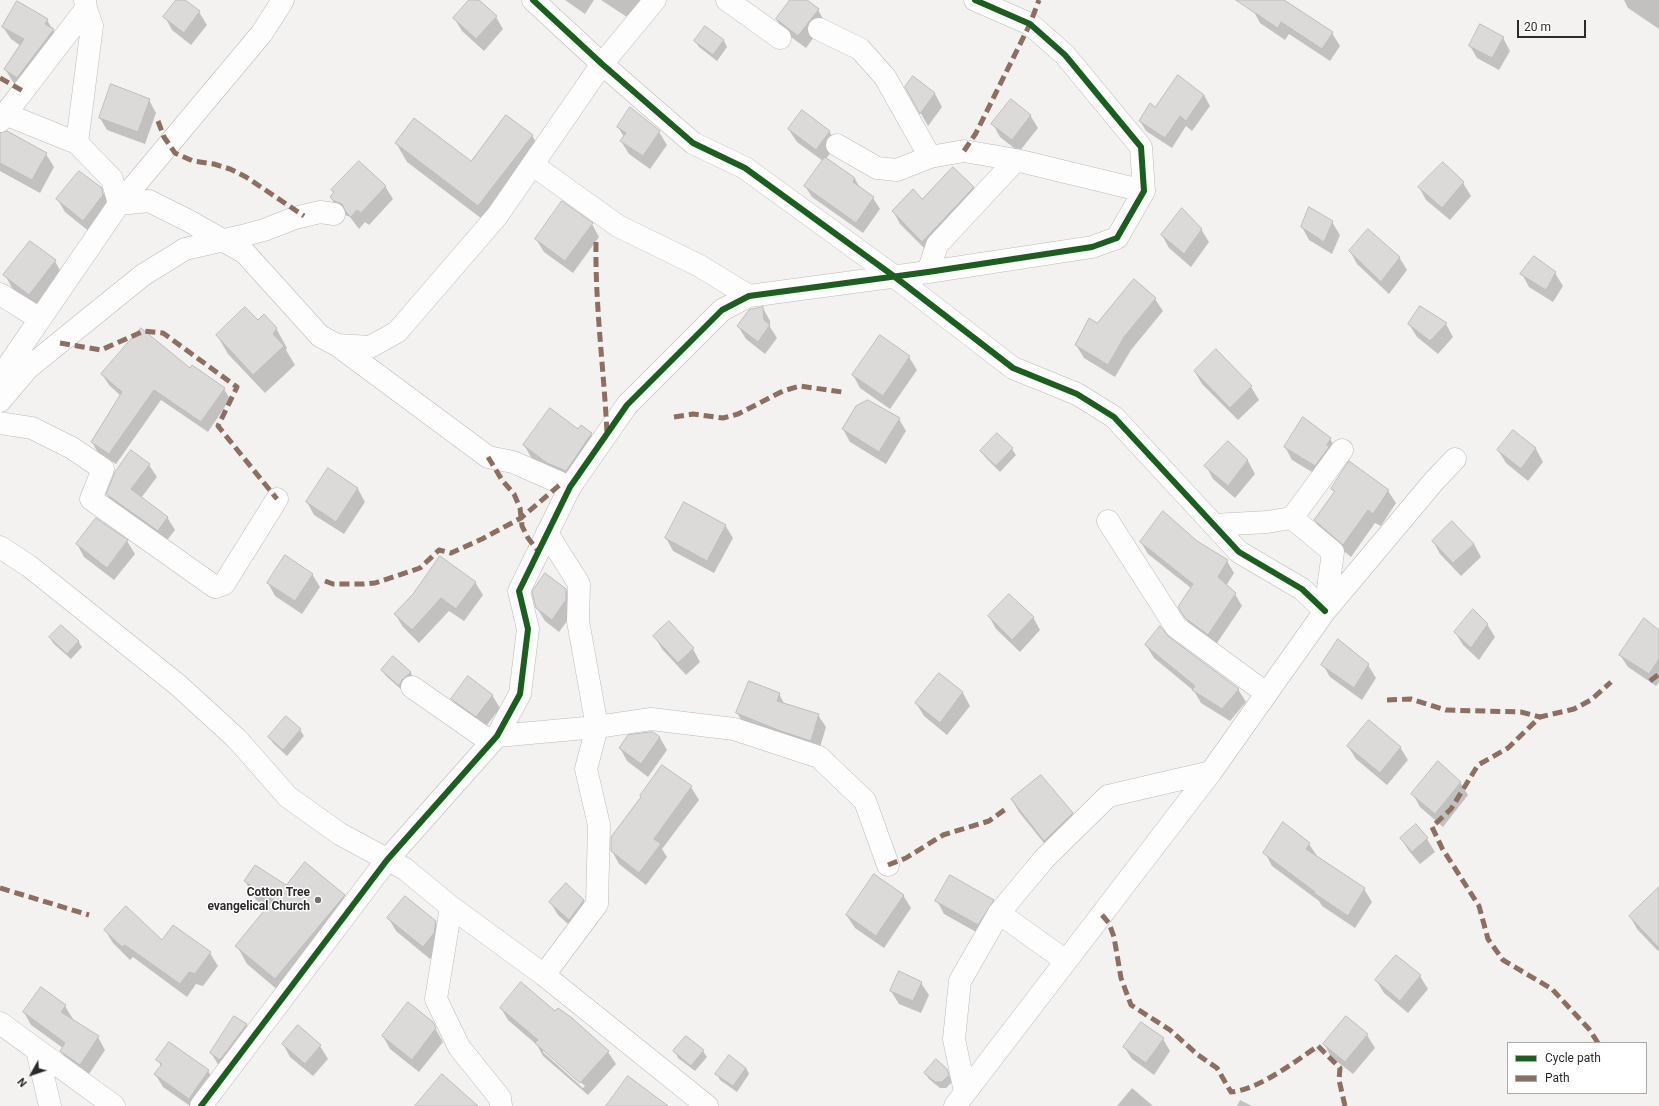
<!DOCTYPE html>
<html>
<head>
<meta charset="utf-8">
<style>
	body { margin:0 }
	#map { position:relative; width:1659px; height:1106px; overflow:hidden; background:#f4f2f0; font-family:Roboto,sans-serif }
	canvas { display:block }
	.legend { position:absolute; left:1507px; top:1042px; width:140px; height:52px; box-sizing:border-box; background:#fff; border:1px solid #abaaaa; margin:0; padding:5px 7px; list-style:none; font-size:12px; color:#2c2a2a }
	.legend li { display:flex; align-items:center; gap:8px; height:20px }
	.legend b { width:20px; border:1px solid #abaaaa }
	.north { position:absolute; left:12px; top:1054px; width:40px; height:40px; -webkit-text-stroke:3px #fff; paint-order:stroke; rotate:230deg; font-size:11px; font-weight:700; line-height:16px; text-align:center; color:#2c2a2a }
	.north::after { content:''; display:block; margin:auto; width:14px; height:18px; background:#2c2a2a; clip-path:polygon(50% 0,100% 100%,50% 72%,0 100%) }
	.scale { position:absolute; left:1517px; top:20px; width:69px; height:18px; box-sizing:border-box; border:2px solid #2c2a2a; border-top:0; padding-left:5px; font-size:12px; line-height:14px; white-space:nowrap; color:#2c2a2a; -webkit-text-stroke:3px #fff; paint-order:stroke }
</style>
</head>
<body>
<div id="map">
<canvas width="1659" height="1106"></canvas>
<ul class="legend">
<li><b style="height:5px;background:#1b5e20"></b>Cycle path</li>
<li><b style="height:5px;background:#8d6e63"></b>Path</li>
</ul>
<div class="north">N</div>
<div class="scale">20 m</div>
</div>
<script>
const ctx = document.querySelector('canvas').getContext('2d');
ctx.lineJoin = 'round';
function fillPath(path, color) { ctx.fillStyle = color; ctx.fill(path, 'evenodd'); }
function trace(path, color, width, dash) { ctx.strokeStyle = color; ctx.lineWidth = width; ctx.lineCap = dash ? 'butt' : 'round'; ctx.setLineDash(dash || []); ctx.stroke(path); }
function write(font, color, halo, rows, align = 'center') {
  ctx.font = font + ' Roboto,sans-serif'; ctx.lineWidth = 3; ctx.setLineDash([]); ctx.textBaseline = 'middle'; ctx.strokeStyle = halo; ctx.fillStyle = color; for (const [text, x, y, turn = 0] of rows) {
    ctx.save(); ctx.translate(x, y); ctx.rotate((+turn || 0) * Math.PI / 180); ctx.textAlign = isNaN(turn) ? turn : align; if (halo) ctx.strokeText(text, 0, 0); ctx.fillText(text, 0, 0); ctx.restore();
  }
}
const shadow = new Path2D(`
	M178,0H184L199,12L207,25L191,45L172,30L165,17Z
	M470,0H478L496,17L503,29L484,51L462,31L454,18Z
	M565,0H594L585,14Z
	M601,0H643L630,19Z
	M792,0H805L818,10L825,22L806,48L784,32L777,20Z
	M1259,0H1284L1332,33L1340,46L1330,61L1289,34L1285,40L1260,23L1253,10Z
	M1624,0H1659V29L1628,8Z
	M47,20L61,43L25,91L13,82L5,69L21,46L11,39L3,27Z
	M706,27L724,41L727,47L717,61L699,47L695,41Z
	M1503,38L1510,51L1499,70L1477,58L1470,46Z
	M913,78L935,94L942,107L928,126L906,87Z
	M1204,95L1210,106L1192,131L1186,126L1172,148L1146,131L1140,121L1155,108Z
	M149,100L156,113L145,144L107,130L100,118Z
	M1030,115L1038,128L1019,152L1000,137L993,124Z
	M618,127L659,132L667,145L650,169L629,154L621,141L624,137Z
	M789,130L829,131L837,144L826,159L855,179L860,188L873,198L880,209L863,233L812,197L805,186L823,161L797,142Z
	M7,132L46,154L54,167L40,193L0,171V138Z
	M532,135L543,155L490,225L407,162L396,143L471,163Z
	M1443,163L1463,183L1471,196L1450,220L1426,200L1419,187Z
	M385,186L393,199L369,225L365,222L359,229L350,217L343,214L339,210L331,198L335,194L333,190Z
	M973,187L981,200L930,254L900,224L893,211L922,200Z
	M101,189L109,202L91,233L65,212L58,200Z
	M1332,222L1340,235L1332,254L1309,240L1302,227Z
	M592,224L599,237L573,273L544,252L536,239Z
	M1201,229L1209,242L1191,267L1169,248L1162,235Z
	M1350,251L1399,257L1407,270L1389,294L1357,264Z
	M55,261L62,274L37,307L12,288L5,275Z
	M1555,273L1563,286L1553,302L1529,287L1522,274Z
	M1155,299L1163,311L1131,350L1115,377L1084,358L1076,345L1097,324Z
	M763,308L770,321V327L777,338L765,354L746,339L738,326Z
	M258,322L276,328L287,348L286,350L295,365L265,393L228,354L217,335Z
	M1409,324H1446L1453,337L1438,354L1417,337Z
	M1216,351L1251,387L1259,400L1238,420L1202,384L1195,372Z
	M909,357L917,370L890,409L860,388L853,375Z
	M190,370L224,389L230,399L208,432L161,400L116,464L98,453L92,442L121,396L109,385L102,374Z
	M899,419L906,431L886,464L850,442L843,429Z
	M578,431L591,434L603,453L577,490L535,464L524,445Z
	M1513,431L1536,449L1543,462L1528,481L1506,463L1498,450Z
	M997,434L1012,449L1016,455L1000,472L985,457L981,451Z
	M1330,439L1338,452L1322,478L1292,460L1285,447Z
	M1228,443L1248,461L1255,474L1235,498L1213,479L1206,466Z
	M149,465L157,477L141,498L167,517L175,530L165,543L115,507L107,494Z
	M328,469L358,489L365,502L344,534L314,515L307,502Z
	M1332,489L1388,491L1396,503L1381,526L1375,523L1351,557L1322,533L1315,520L1335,493Z
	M684,504L725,525L733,538L714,573L673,551L666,538Z
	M127,541L135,554L114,580L84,557L77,544Z
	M1433,541L1474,544L1481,557L1461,576L1440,554Z
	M1141,542H1197L1227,561L1234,573L1226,586L1235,594L1242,606L1215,646L1193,630L1179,607L1191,588L1148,554Z
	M312,574L320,587L302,614L275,596L268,583Z
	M475,582L483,595L464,621L449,611L419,643L403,627L395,614L414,594Z
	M566,590L573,603V613L559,632L545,621L537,608Z
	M989,616L1033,617L1040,630L1020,652L996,629Z
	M669,623L693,649L700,662L686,675L662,649L655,637Z
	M1487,624L1495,637L1479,660L1463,645L1455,632Z
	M1659,631V682L1656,686L1628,667L1620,655Z
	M50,638L78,641L82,647L71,659L54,644Z
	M1168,638L1238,689L1246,702L1230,721L1201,703L1194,691L1154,658L1146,645Z
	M1338,640L1368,665L1376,678L1362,700L1330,677L1323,665Z
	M393,657L411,673L414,679L403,691L386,676L382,670Z
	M939,674L963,693L970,706L947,735L924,716L916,703Z
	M779,694L785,705L818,715L826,727L818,754L745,726L737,713Z
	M492,695L500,708L484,729L460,712L452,699Z
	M286,717L300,730L304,736L287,756L273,743L269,737Z
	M653,733L660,738L667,750L648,777L627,761L620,748Z
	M1348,746L1400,747L1408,760L1387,785L1356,759Z
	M1460,782L1468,795L1443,827L1420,807L1413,794Z
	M691,787L699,800L662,849L667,857L646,885L619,864L612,851Z
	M1012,800L1072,814L1079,826L1052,853L1019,812Z
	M1416,826L1427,839L1435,852L1420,864L1409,851L1401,838Z
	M1309,844L1317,856L1364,889L1372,902L1355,928L1322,906L1319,901L1272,866L1265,853Z
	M245,881L344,896L354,914L286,997L247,964L237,946L268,908L256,900Z
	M566,884L584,901L591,913L577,932L558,915L550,902Z
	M903,895L911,908L884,948L855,928L847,916Z
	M993,900L1001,913L985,937L944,914L937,901Z
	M1659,900V950L1658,951L1637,929L1630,916Z
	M389,919L435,922L443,935L441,946L430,959L396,931Z
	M105,930L162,941L210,953L218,966L203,986L196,984L187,997L133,957L130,960L113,943Z
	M1396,956L1420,976L1428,989L1408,1013L1384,993L1376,980Z
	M921,983L929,995L921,1013L899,1004L891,991Z
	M65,1006L73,1019L72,1020L98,1037L105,1050L87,1077L69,1064L61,1051L63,1048L31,1025L24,1012Z
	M501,1008L555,1013L608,1052L616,1064L588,1095L543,1056L537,1045L508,1020ZM543,1049L585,1086L583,1088L543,1052Z
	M235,1017L247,1025L254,1038L219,1066L211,1053Z
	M1346,1017L1367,1035L1375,1048L1353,1074L1331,1057L1324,1044Z
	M432,1023L443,1042L419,1072L390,1049L383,1036Z
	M298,1026L320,1046L328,1059L313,1076L290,1057L283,1044Z
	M1163,1039L1170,1051L1154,1075L1132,1059L1124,1047Z
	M675,1051H703L707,1057L695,1071L678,1058Z
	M158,1060L208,1071L216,1084L200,1106H190L163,1087L155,1074L161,1066Z
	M746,1068L749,1074L737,1092L720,1080L717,1074Z
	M947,1070L952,1082L946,1088H940L929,1079L925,1073Z
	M1132,1088L1153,1106H1117Z
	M1240,1100L1252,1106H1237Z`);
const building = new Path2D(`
	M176,0H185L200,11L184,33L163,17Z
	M469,0H479L497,16L476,39L453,18Z
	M790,0H807L819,9L798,36L776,19Z
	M1236,0H1284L1333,32L1322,49L1281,22L1278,28Z
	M17,1L48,19L45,24L54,29L17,78L4,69L24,39L2,27Z
	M1480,24L1504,37L1492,58L1469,46Z
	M705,26L724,40L713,55L694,41Z
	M1178,75L1204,95L1186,121L1180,116L1165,138L1139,121L1150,103L1155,107Z
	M913,76L935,93L920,114L905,87Z
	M111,84L150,99L138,132L99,118Z
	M1011,99L1031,115L1012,140L991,124Z
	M630,107L660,131L643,156L620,141L626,133L617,127Z
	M802,110L830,131L816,150L788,129Z
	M506,115L533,135L478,206L395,143L414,118L471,161Z
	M7,131L47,153L32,180L0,163V133Z
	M825,157L855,178L853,182L874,197L856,223L804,186Z
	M359,161L386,186L361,213L357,210L351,217L346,212L342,204L334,201L330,197L334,192L331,190Z
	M1443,162L1464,182L1442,208L1418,187Z
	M953,167L974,187L922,242L892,211L913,189L922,199Z
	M79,171L102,188L103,195L83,221L56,199Z
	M562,201L593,223L565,261L535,239Z
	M1309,207L1333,221L1324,242L1301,227Z
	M1182,208L1202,229L1184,254L1161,235Z
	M1368,229L1400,257L1381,282L1349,251Z
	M30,241L56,260L29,295L3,275Z
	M1534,256L1556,272L1546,290L1520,274Z
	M1134,279L1156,298L1124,337L1108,365L1075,345L1089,318L1097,323Z
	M1420,306L1447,323L1430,341L1408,324Z
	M245,307L258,320L264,314L277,328L273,334L284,346L253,375L216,335Z
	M763,307L764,320L770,325L758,342L737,326L749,310Z
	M141,328L190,368L192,365L225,388L201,422L154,390L109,454L91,442L122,392L101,374Z
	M880,335L910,356L883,396L852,375Z
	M1216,349L1252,386L1230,408L1194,371Z
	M868,400L900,418L879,452L842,429L856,406Z
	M550,408L578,429L581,425L592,433L566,471L547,463L523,445Z
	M1303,417L1331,438L1327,445L1329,447L1315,466L1284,447Z
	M1513,430L1536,448L1521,469L1497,450Z
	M997,433L1013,448L996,466L980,451Z
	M1228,441L1248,460L1228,486L1204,466Z
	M131,450L150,464L131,489L168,517L158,531L106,494L115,472Z
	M1349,461L1389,490L1373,514L1368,510L1343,545L1314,520L1335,491L1331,489Z
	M328,468L358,488L336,522L306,502Z
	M684,502L726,525L707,561L665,538Z
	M1163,511L1197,541L1228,560L1218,577L1236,593L1208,635L1185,618L1178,607L1193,584L1140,542Z
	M96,518L128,540L107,568L76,544Z
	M1452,521L1474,544L1453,563L1432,541Z
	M285,555L313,574L295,601L267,583Z
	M440,556L476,582L456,609L441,598L412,630L394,614L413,594Z
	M545,573L566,589V600L552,620L536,608L532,592Z
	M1009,594L1034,617L1012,640L988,616Z
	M1473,609L1488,624L1471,648L1454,632Z
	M1644,618L1659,630V659L1649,674L1619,655Z
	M669,621L694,648L678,663L653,636Z
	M61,625L79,641L67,654L49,637Z
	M1160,626L1169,637L1239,689L1222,709L1192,690L1195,686L1145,645Z
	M1338,639L1369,664L1354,688L1321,665Z
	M393,656L411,672L402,680L399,686L381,670Z
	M939,673L963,692L940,723L915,703Z
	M468,676L493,695L476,717L451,699Z
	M749,681L780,693L777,701L819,714L811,741L778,730L736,713Z
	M286,716L301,729L283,750L268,737Z
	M1369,720L1401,747L1380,773L1347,746Z
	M653,732L660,737L641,764L619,748L628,735Z
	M1438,761L1461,782L1435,814L1411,794Z
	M662,765L692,786L654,839L661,844L639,873L611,851V837L641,797L640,796Z
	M1041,775L1073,813L1044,841L1011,799Z
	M1283,822L1310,843L1306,849L1365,888L1348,916L1314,893L1315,892L1263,853Z
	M1416,824L1428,838L1412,852L1400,838Z
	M305,862L345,895L275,979L235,946L273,900L244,881L255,865L286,885Z
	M874,874L904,895L876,936L846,915Z
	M950,875L994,900L978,925L935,901Z
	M566,883L584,900L569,920L549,902Z
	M1659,887V948L1629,916Z
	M405,896L436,921L434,933L423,947L387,918Z
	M126,906L162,940L173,925L211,952L195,974L189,972L180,984L125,945L122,947L104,930Z
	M1396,955L1421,975L1400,1001L1375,980Z
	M899,971L922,982L913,1001L890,991Z
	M521,982L555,1011L558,1008L572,1018L609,1051L580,1083L535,1043L538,1040L500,1008Z
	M41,987L66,1005L61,1012L99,1036L80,1065L60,1051L65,1043L23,1012Z
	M408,1002L433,1022L436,1028L412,1060L382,1036Z
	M234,1016L247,1024L220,1060L210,1053Z
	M1346,1016L1368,1034L1345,1062L1323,1044Z
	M1141,1022L1164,1038L1146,1063L1123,1047Z
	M298,1025L321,1045L305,1064L282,1044Z
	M686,1036L704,1050L691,1066L673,1051Z
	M169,1042L209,1070L189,1099L154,1074L162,1064L156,1060Z
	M729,1055L746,1068L733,1086L715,1074Z
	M936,1059L947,1069L949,1075L942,1082H935L924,1073Z
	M442,1074L478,1106H415Z
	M628,1076L668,1106H606Z`);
const street = new Path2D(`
	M85,0L86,9L92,26L77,143L112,179L119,204L149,201L189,221L245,253L320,336L337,345L370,347L397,332L497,216L602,64L655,0
	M533,0L602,64L693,143L745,168L895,277L1013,368L1077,394L1114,417L1239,552L1302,589L1325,611
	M727,0L780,38
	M819,29L860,49L885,77L930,157
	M5,114L77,143
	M0,121L86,9
	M837,145L877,168L897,170L930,157L964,151L1016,160L1144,191
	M533,165L618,226L698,265L749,296
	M928,272L937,245L1016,160
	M0,294L40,319
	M337,345L488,457L513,462L570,487
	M0,380L3,373L119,204L262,33L283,0
	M0,401L28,368L143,275L185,249L242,236L264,230L295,218L320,212L334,214
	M0,423L32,428L72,448L103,469L91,499L215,587L224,584L277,499
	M1292,518L1333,552L1325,611
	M1108,521L1176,627L1266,693
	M1214,525L1267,522L1292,518L1342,450
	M0,547L29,566L178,685L237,739L288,797L340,834L405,869L451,907L544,975L707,1106
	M412,687L491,742
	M497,736L597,727L651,719L734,729L819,757L865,801L888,865
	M451,907L436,999L459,1047L500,1098L501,1106
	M999,913L1066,961
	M544,975L597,904L599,825L586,769L597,727L578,621L579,584L547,533
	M0,1023L114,1106
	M37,1050L50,1106
	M965,1092L954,1039L960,981L999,913L1044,859L1108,796L1211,772
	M201,1106L387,860L497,736L520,694L528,629L519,591L570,487L627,405L722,310L749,296L928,272L1092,247L1117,238L1144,191L1141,147L1065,55L1030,24L975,0
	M955,1106L1211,772L1325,611L1435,480L1455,459`);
const quiet = new Path2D(`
	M0,78L23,91
	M158,121L164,137L175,153L193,161L214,164L230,169L246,177L304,216
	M964,151L976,133L1030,24L1039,0
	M596,242C595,306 604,369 607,434
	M60,343L101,350L144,331L163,333L237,387L218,426L277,499
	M674,417L693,414L723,418L738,414L783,391L800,386L842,392
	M488,457L502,480L514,494L520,508L522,526L528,538L538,551
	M325,581L333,584H364L375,583L420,568L439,550L451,553L482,539L521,518L562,483
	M1650,681L1659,674
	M1387,700L1411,699L1446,710L1521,712L1540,717
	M888,865L906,858L943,835L989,821L1007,808
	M0,888L89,915
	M1102,915L1109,923L1114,937L1121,978L1131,1005L1170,1030L1198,1055L1217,1068L1231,1092C1258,1090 1296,1061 1318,1046L1340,1068L1339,1080L1345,1106
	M1598,1043L1589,1029L1552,989L1503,960L1488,939L1479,906L1442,848L1432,827L1451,809L1478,765L1508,748L1540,717L1574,709L1591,700L1611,682`);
const cycleway = new Path2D(`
	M533,0L602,64L693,143L745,168L895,277L1013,368L1077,394L1114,417L1239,552L1302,589L1325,611
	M201,1106L387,860L497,736L520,694L528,629L519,591L570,487L627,405L722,310L749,296L928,272L1092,247L1117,238L1144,191L1141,147L1065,55L1030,24L975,0`);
const markers = [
	[318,900,4,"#72706f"]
];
const poiNames = [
	["Cotton Tree",310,893],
	["evangelical Church",310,907]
];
fillPath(shadow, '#0003');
fillPath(building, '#dbdad8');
trace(building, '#bdbcbb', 1);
trace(street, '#bcbab9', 23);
trace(street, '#fdfdfd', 22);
trace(quiet, '#8d6e63', 5, [10, 5]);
trace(cycleway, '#1b5e20', 6);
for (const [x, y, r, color] of markers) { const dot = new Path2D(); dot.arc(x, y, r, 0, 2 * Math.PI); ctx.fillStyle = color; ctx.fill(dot); trace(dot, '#fff', 1.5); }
write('bold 12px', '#2c2a2a', '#fff', poiNames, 'right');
</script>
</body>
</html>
